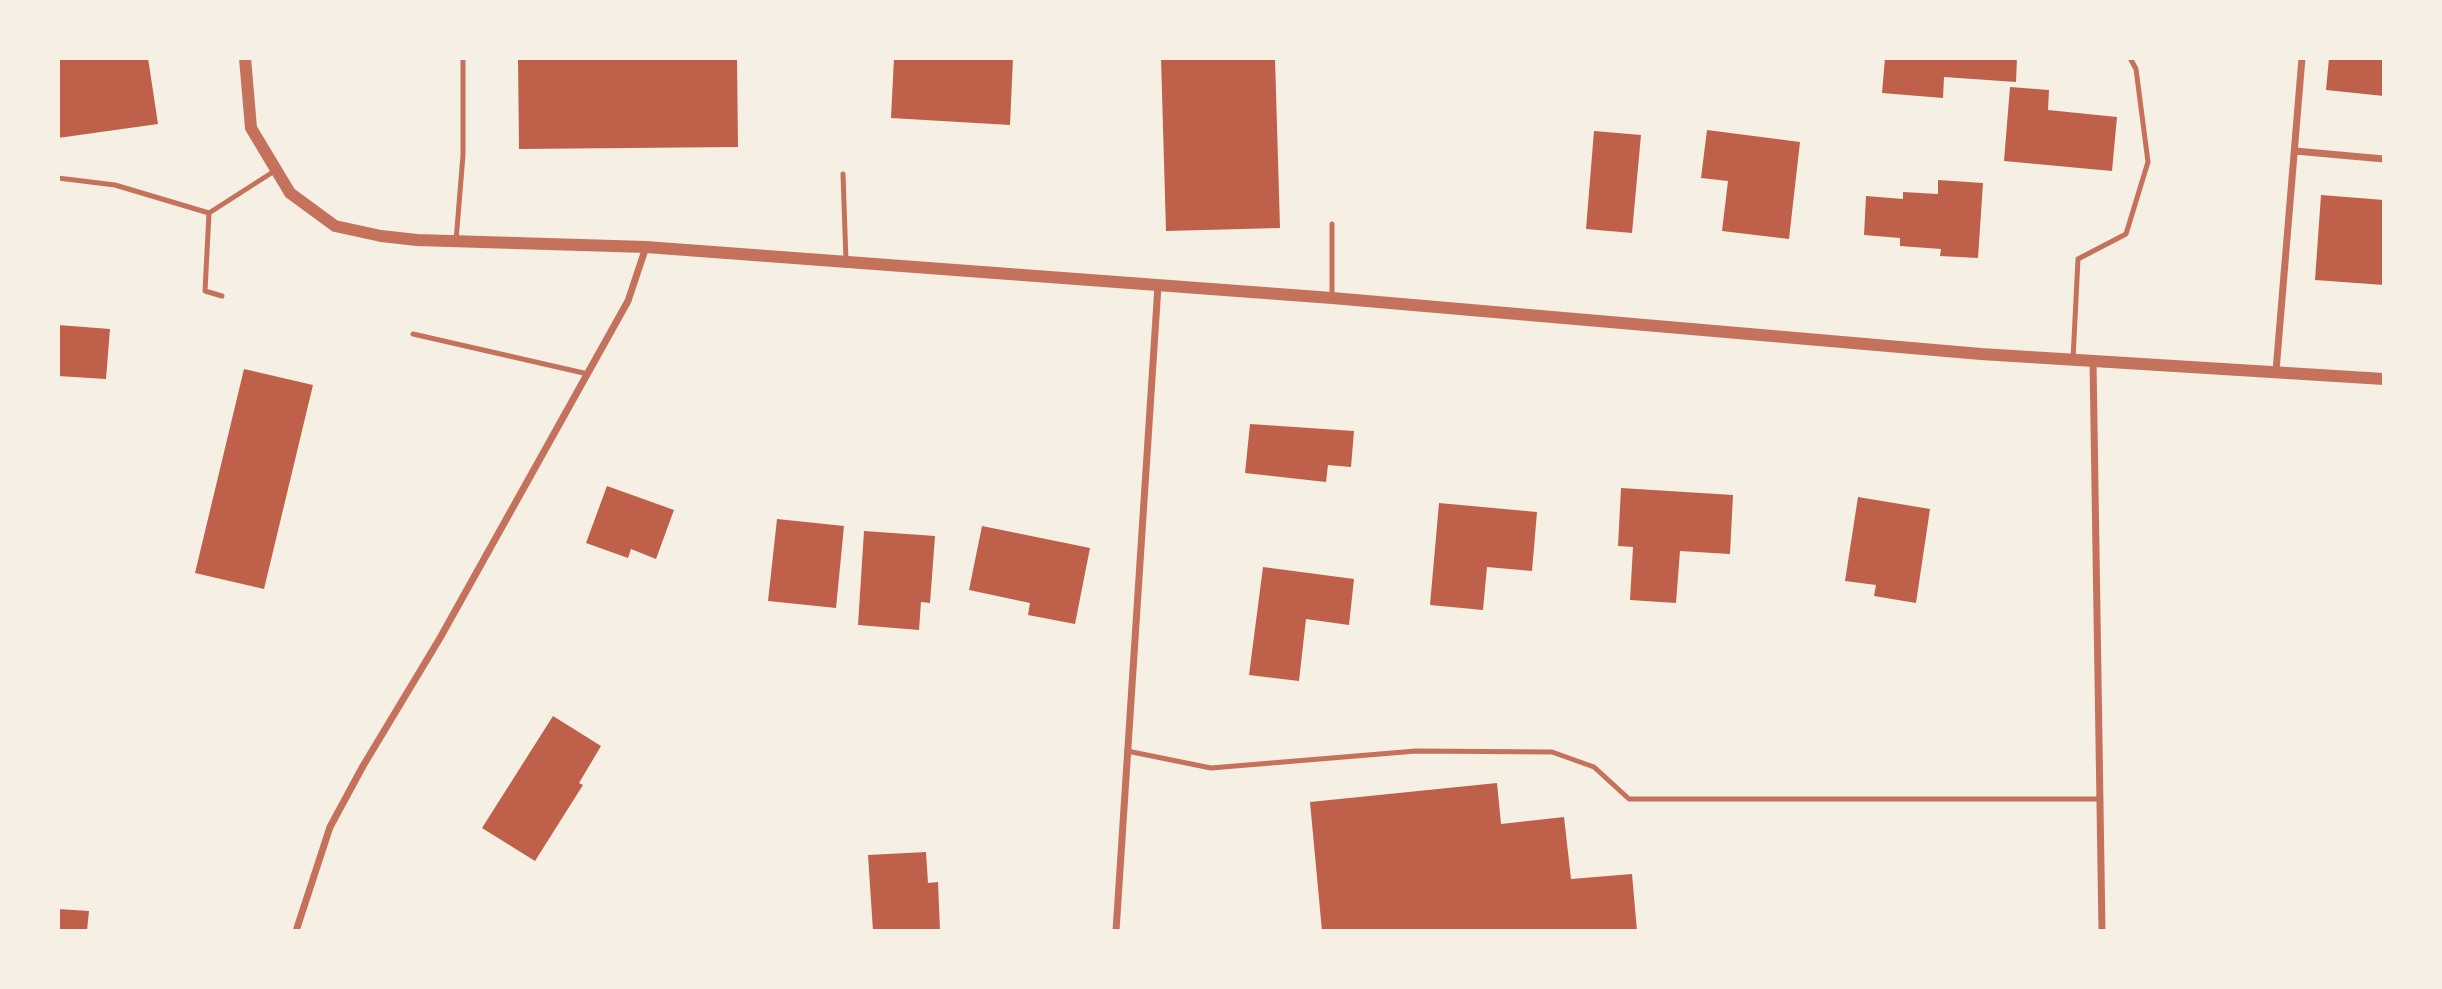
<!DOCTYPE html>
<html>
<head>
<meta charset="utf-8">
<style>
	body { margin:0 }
	#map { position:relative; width:2442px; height:989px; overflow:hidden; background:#f6efe4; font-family:"Golos Text",sans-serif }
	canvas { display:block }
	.frame { position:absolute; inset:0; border:60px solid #f6efe4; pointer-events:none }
</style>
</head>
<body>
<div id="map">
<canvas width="2442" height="989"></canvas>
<div class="frame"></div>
</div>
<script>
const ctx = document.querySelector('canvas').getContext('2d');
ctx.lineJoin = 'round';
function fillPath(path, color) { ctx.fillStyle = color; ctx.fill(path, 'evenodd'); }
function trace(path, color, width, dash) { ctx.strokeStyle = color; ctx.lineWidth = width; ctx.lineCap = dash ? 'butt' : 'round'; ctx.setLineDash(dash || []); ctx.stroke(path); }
const building = new Path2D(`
	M58,58H148L158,124L58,138Z
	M518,58H737L738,147L519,149Z
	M894,58H1013L1010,125L891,118Z
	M1161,58H1275L1280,228L1166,231Z
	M1885,58H2017L2016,82L1944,77L1943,98L1882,93Z
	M2329,58H2384V96L2326,90Z
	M2010,87L2049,90L2048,110L2117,117L2112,171L2004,161Z
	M1707,130L1800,142L1789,239L1722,231L1728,181L1701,178Z
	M1594,131L1641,135L1632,233L1586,229Z
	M1938,180L1983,183L1978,258L1940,256L1941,249L1900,246V238L1864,235L1866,196L1903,199V192L1938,194Z
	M2321,195L2384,200V285L2315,280Z
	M58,325L110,329L106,379L58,376Z
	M244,369L313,385L264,589L195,573Z
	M1250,424L1354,431L1351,467L1328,465L1326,482L1245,473Z
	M607,486L674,510L656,559L631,549L628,558L586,543Z
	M1621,488L1733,495L1730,554L1680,551L1676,603L1630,600L1633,547L1618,546Z
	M1858,497L1930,509L1916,603L1874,596L1876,585L1845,581Z
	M1439,503L1537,512L1532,571L1487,567L1483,610L1430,605Z
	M777,519L844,526L836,608L768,601Z
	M982,526L1090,548L1075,624L1028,615L1030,603L969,590Z
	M864,531L935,536L930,603L921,602L919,630L858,625Z
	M1263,567L1354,579L1349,625L1306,619L1299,681L1249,675Z
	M553,716L601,746L579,783L583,785L535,861L482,828Z
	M1497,783L1501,824L1564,817L1571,879L1632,874L1637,931H1322L1310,802Z
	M926,852L928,883L938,882L940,931H873L868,855Z
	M58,909L89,911L87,931H58Z`);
const service = new Path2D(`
	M843,174L846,261
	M58,178L115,185L209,213
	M1332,224V298
	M456,241L463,155V58
	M222,296L205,291L209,213L276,170
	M413,334L588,374
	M2073,359L2078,259L2126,234L2148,162L2136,69L2130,58
	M1127,751L1211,768L1416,751L1552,752L1594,767L1629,799H2100`);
const minor = new Path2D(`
	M2295,151L2384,159
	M2093,361L2102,931
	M2276,371L2302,58
	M296,931L330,827L363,766L440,638L628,301L646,247
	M1116,931L1158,286`);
const tertiary = new Path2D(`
	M245,58L251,128L290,193L335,226L381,236L417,240L646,247L1332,298L1981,354L2384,379`);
fillPath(building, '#bf614a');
trace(service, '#c5725c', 5);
trace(minor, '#c5725c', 7);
trace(tertiary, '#c5725c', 12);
</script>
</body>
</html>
